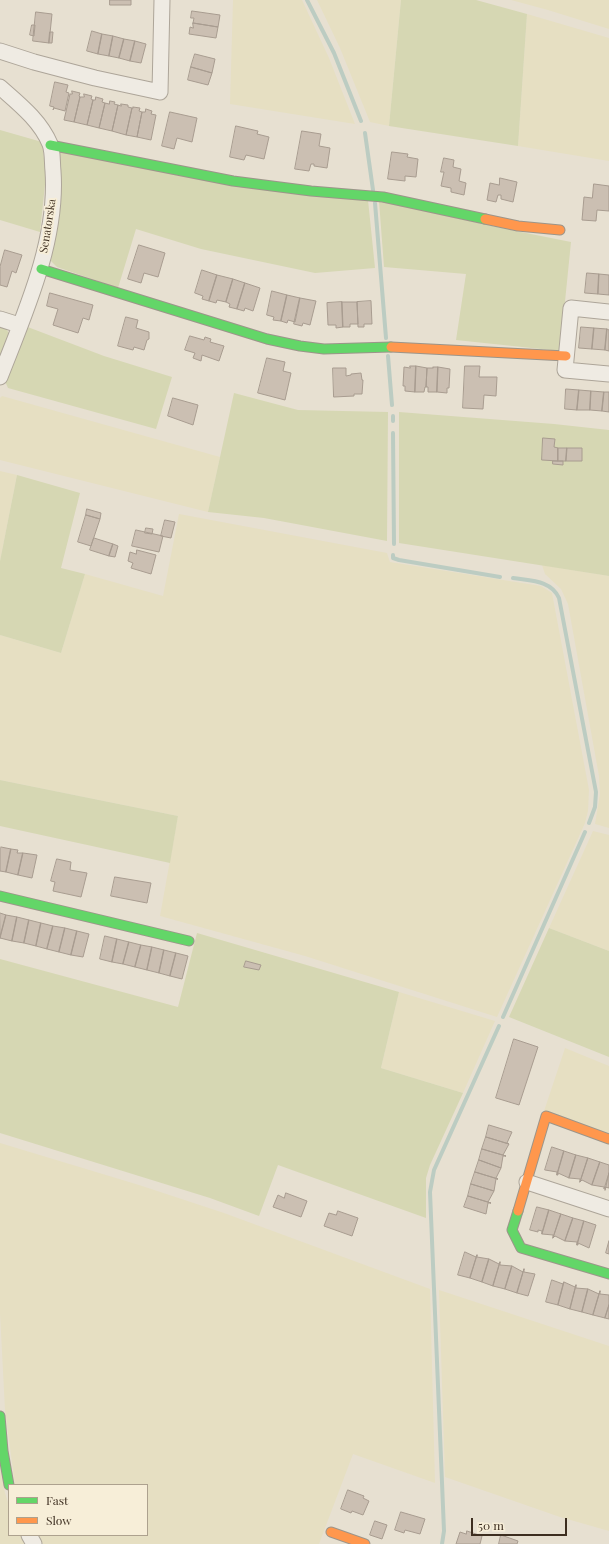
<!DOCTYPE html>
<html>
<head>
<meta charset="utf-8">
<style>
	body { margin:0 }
	#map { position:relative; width:609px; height:1544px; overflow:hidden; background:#e7e0d1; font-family:"Playfair Display",serif }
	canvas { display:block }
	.legend { position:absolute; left:8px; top:1484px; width:140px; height:52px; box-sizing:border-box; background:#f7eed8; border:1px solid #ada18e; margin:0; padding:5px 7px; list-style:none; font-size:12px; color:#3d2e20 }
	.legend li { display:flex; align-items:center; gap:8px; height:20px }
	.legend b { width:20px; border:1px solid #ada18e }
	.scale { position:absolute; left:471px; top:1518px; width:96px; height:18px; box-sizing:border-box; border:2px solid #3d2e20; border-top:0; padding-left:5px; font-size:12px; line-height:14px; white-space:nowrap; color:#3d2e20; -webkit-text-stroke:3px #f7eed8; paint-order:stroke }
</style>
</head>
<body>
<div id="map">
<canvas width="609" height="1544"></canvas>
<ul class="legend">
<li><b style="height:5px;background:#63d668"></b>Fast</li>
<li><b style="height:5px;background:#ff974d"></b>Slow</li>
</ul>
<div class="scale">50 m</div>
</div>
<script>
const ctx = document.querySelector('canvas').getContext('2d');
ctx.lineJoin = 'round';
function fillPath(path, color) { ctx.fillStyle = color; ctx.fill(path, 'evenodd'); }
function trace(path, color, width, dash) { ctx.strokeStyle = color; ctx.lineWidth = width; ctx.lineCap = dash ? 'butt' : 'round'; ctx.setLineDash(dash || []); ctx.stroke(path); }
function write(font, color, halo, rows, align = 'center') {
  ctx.font = font + ' "Playfair Display",serif'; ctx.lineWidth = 4; ctx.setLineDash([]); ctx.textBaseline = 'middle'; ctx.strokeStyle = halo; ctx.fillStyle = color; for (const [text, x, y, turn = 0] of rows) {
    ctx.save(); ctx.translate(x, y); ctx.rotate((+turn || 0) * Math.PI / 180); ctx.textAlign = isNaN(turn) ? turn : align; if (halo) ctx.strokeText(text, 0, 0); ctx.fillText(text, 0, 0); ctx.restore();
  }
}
const farmland = new Path2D(`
	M233,0H302L329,58L355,124L230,104Z
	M317,0H401L389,126L370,122L340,48Z
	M511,0H609V29L548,10Z
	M527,14L609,38V161L518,146Z
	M2,396L220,457L208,512L0,460V398Z
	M0,471L17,475L0,561Z
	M179,514L387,553L390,562L541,586L552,593L589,790L588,811L585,823L497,1017L305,956L160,916L178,816L0,780V635L61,653L85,574L163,596Z
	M542,565L609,576V828L595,824L600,794L599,776L568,604L561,589L545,574Z
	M593,831L609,835V951L549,928Z
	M399,992L495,1021L463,1093L381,1068Z
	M565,1048L609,1066V1144L541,1120Z
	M0,1143L139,1185L224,1213L430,1289L435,1483L353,1454L319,1544H43L37,1535H147V1485H15L5,1410L0,1313Z
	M439,1290L609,1346V1531L560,1517L445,1477Z
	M0,1468L5,1493L9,1505V1535H21L27,1544H0Z`);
const green = new Path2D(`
	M401,0H476L527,14L518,146L389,126Z
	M0,130L42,142L46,175L40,232L0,220Z
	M57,149L368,200L375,268L315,273L201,249L136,229L118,288L57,267L51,261L58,210L61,173Z
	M379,201L506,229L571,242L560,351L456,340L466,274L384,267Z
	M0,325L5,327L10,335L0,363Z
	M25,326L104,356L172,377L156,429L8,388L4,379Z
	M234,393L298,410L388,412L387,541L264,518L208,512Z
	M399,412L554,424L609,430V576L399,543Z
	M17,475L80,493L61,568L85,574L61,653L0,635V561Z
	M0,780L178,816L170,863L0,826Z
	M549,928L609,951V1057L509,1017Z
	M197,933L399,992L381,1068L463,1093L430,1165L426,1178V1218L278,1165L259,1216L210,1198L0,1133V959L178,1007Z`);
const stream = new Path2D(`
	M307,0L334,53L361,121
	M365,133L373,190
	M375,203L386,338
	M388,356L392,405
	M393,421V416
	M393,433L394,544
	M393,555V558L399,560L500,577
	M513,578C531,581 551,580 559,598L596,792L595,807L589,823
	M503,1017L585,832
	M442,1544L444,1531L430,1192L434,1170L499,1026`);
const building = new Path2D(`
	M110,0H131V5H110Z
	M192,11L220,15L218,27L193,23L194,18H191Z
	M36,12L52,14L49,43L33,41Z
	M193,23L218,27L216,38L189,34L190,27L193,28Z
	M32,25H35L34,36L30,35Z
	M92,31L102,34L98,54L87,51Z
	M50,32H53L52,43H49Z
	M102,34L113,36L109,56L98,54Z
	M113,36L124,39L119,58L109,56Z
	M124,39L135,41L130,61L119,58Z
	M135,41L146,44L141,63L130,61Z
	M195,54L215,59L212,73L191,67Z
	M191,67L212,73L208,85L188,80Z
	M55,82L68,85L66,92L69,93L65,111L54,108L53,110L54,107L50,106Z
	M72,91L80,93L79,96L80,97L74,122L64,120L70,94H72Z
	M84,94L92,96L91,99L93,100L87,125L74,122L80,97H84Z
	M96,97L103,99L102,102L105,103L99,128L87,125L93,100H95Z
	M110,101L115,102L114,104L118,105L112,131L99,128L105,103L109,104Z
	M121,104L128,105V107L132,108L126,135L112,131L118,105L121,106Z
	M133,107L140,108L139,111L142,112L137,137L126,135L132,108H133Z
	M146,109L152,111L151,114L156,115L151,140L137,137L142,112H145Z
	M170,112L197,118L192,142L177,138L174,149L162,146Z
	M236,126L258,131L257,134L269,137L264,159L246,155L244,160L230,157Z
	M302,131L321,134L319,146L330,148L327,168L314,166V164H311L309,171L295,169Z
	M392,152L408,154L407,157L418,159L416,177L405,176V181L388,179Z
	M444,158L454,160L453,167L461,169L459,181L466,183L464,195L451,192V188L441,186L444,172H441Z
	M500,178L517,182L513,202L501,199V195H498L496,202L487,200L490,183L499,185Z
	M594,184L609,186V211L597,210L596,221L582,220L584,197L592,198Z
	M139,245L165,253L158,277L144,273L141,283L128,279Z
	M5,250L22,255L16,273L12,271L7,287L0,285V267Z
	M202,270L217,275L209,301L202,299L203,296L195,293Z
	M587,273L599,274L598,294L585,293Z
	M599,274L609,275V295L598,294Z
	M217,275L233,279L226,302L217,300L216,303L209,301Z
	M233,279L245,283L237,309L229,307L230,304L226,302Z
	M245,283L260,288L253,311L245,308L244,311L237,309Z
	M272,291L287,295L281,321L273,320L274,317L267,315Z
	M50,293L93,305L89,320L83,318L78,333L53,325L58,309L47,306Z
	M287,295L300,298L295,322L288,320L287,323L281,321Z
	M300,298L316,301L310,325L303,323L302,326L294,324Z
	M371,301L372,324H364V327H358L357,302Z
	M342,302H357L358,324H350V327H343Z
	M342,302L343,327L336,328V325H328L327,303Z
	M126,317L138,320L136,328L149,332V339L147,340L144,350L134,347L133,350L118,346Z
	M581,327L594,328L592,349L579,348Z
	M594,328L607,329L605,350L592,349Z
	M607,329L609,330V351L605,350Z
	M190,336L204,340L205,337L211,339L210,342L224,346L219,361L202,355L201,361L193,358L195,353L185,350Z
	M267,358L285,362L283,371L291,373L285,400L258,393Z
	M410,366H416L415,392L405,391V386H403L404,367L410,368Z
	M416,366L427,368L426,387H425L424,392H415Z
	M465,366H480L479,377H497L496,396L484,395L483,409L463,408Z
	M433,367H438L437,392H428V387H426L427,368H433Z
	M438,367L450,369L449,388H447V393L437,392Z
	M333,368H346V376L351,375V374L361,373L362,380H363L362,394H354V396L334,397Z
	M566,389L579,390L577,410L565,409Z
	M579,390L591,391L590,410H577Z
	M591,391L604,392L602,411L590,410Z
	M604,392H609V412L602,411Z
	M173,398L198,405L193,425L168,416Z
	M543,438L555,439L554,447L558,448V461L542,460Z
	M558,448H567L566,461H558Z
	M567,448H582V461H566Z
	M553,461H563V465L553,464Z
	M87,509L101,513L100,519L86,515Z
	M86,515L100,519L91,546L78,542Z
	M165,520L175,522L171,538L161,536Z
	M146,528L153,529L152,534L145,533Z
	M136,530L163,536L159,552L132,546Z
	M94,538L113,544L109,556L90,550Z
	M113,544L118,546L115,557L109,556Z
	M137,550L156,555L151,574L131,568L133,563L128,561L130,552L136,554Z
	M1,847L11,849L6,872L0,871V848Z
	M11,849L18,850L17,853H23L18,875L6,872Z
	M23,853L37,855L32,878L18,875Z
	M57,859L71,862L70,870L87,873L81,897L53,891L55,882L51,881Z
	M115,877L151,883L147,903L111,896Z
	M0,913L6,915L0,938Z
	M6,915L17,917L12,941L0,938Z
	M17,917L29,920L24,943L12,941Z
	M29,920L41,923L36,946L24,943Z
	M41,923L53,926L47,949L36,946Z
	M53,926L65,928L59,952L47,949Z
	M65,928L77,931L71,955L59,952Z
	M77,931L89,934L83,957L71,955Z
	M105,936L117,939L112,962L100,959Z
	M117,939L129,942L123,964L112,962Z
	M129,942L141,945L135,967L123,964Z
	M141,945L152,947L147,970L135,967Z
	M152,947L164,950L159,973L147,970Z
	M164,950L176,953L170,976L159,973Z
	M176,953L188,956L182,979L170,976Z
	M246,961L261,965L259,970L244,967Z
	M514,1039L538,1047L519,1105L496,1098Z
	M489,1125L512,1132L507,1143L509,1144L486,1137Z
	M486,1137L509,1144L503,1155L506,1156L482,1149Z
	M552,1147L564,1151L557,1175V1172L545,1170Z
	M482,1149L506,1156H503L501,1168L479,1160Z
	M564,1151L576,1155L569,1178L558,1173V1175H557Z
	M576,1155L588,1158L580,1182V1179L569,1178Z
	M588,1158L600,1162L592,1185L582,1180L580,1182Z
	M479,1160L501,1168L496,1178L498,1179L475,1172Z
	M600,1162L609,1165V1173L604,1189V1187L592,1185Z
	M475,1172L498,1179H496L494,1191L471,1184Z
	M609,1173V1188L605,1187V1190Z
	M471,1184L494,1191L488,1202L491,1203L468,1196Z
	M286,1193L307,1201L301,1217L273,1207L278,1195L284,1198Z
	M468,1196L491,1203H488L486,1214L464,1207Z
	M537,1207L549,1210L542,1234V1231L538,1230V1232L530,1230Z
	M549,1210L561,1214L553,1238V1235L542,1234Z
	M338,1211L358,1218L352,1236L324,1226L329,1213L336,1215Z
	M561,1214L573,1218L565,1241L555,1236L553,1238Z
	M573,1218L584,1221L577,1245V1242L565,1241Z
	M584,1221L596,1225L589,1248L578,1243V1245H577Z
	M609,1241V1254L606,1253Z
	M465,1252L476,1257L477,1255L470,1278L458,1275Z
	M477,1255V1257L489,1259L482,1282L470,1278Z
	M489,1259L499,1264L500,1262L493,1286L482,1282Z
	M500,1262V1265L512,1266L505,1289L493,1286Z
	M512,1266L523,1272L524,1269L517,1293L505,1289Z
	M524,1269V1272L535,1274L528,1296L517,1293Z
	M552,1280L563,1284L564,1282L558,1305L546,1302Z
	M564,1282L575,1287L576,1285L570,1309L558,1305Z
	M576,1285V1288L588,1289L582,1312L570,1309Z
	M588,1289L599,1294L600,1291L593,1315L582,1312Z
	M600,1291V1294L609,1295V1305L605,1318L593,1315Z
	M609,1305V1319L605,1318Z
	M348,1490L364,1496L363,1498L369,1501L363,1515L352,1511L351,1513L341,1509Z
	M401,1512L425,1519L420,1534L405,1530L404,1533L395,1530Z
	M375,1521L387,1525L382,1539L370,1535Z
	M467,1531L482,1536L480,1544H456L460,1532L466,1534Z
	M501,1535L518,1541L517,1544H499Z`);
const street = new Path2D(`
	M0,51L34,62L95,78L160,92L162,0
	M0,87C18,103 40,120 50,144C53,152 52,162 53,171C58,240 25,313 0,377
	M609,312L571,308L565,370L609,374
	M0,319L19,325
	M527,1182L609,1209
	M29,1535L34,1544`);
const fast = new Path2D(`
	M50,145L233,181L311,191L383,197L485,219
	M41,269L267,339L300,346L324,349L391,347
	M0,896L189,941
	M518,1211L512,1230L521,1248L609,1274
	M0,1416L3,1451L9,1485`);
const slow = new Path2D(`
	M485,219L518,226L560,230
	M391,347L566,356
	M518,1211L546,1116L609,1139
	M331,1532L365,1544`);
const streetNames = [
	["Senatorska",48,226,-81]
];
fillPath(farmland, '#e6dfc2');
fillPath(green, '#d6d7b3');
trace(stream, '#bcccc2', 4);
fillPath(building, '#cbbfb2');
trace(building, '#a89c90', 1);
trace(street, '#ada599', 17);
trace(fast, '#9c958a', 11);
trace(slow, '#9c958a', 11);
trace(street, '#efebe3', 15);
trace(fast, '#63d668', 9);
trace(slow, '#ff974d', 9);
write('11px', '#3d2e20', '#f7eed8', streetNames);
</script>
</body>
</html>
